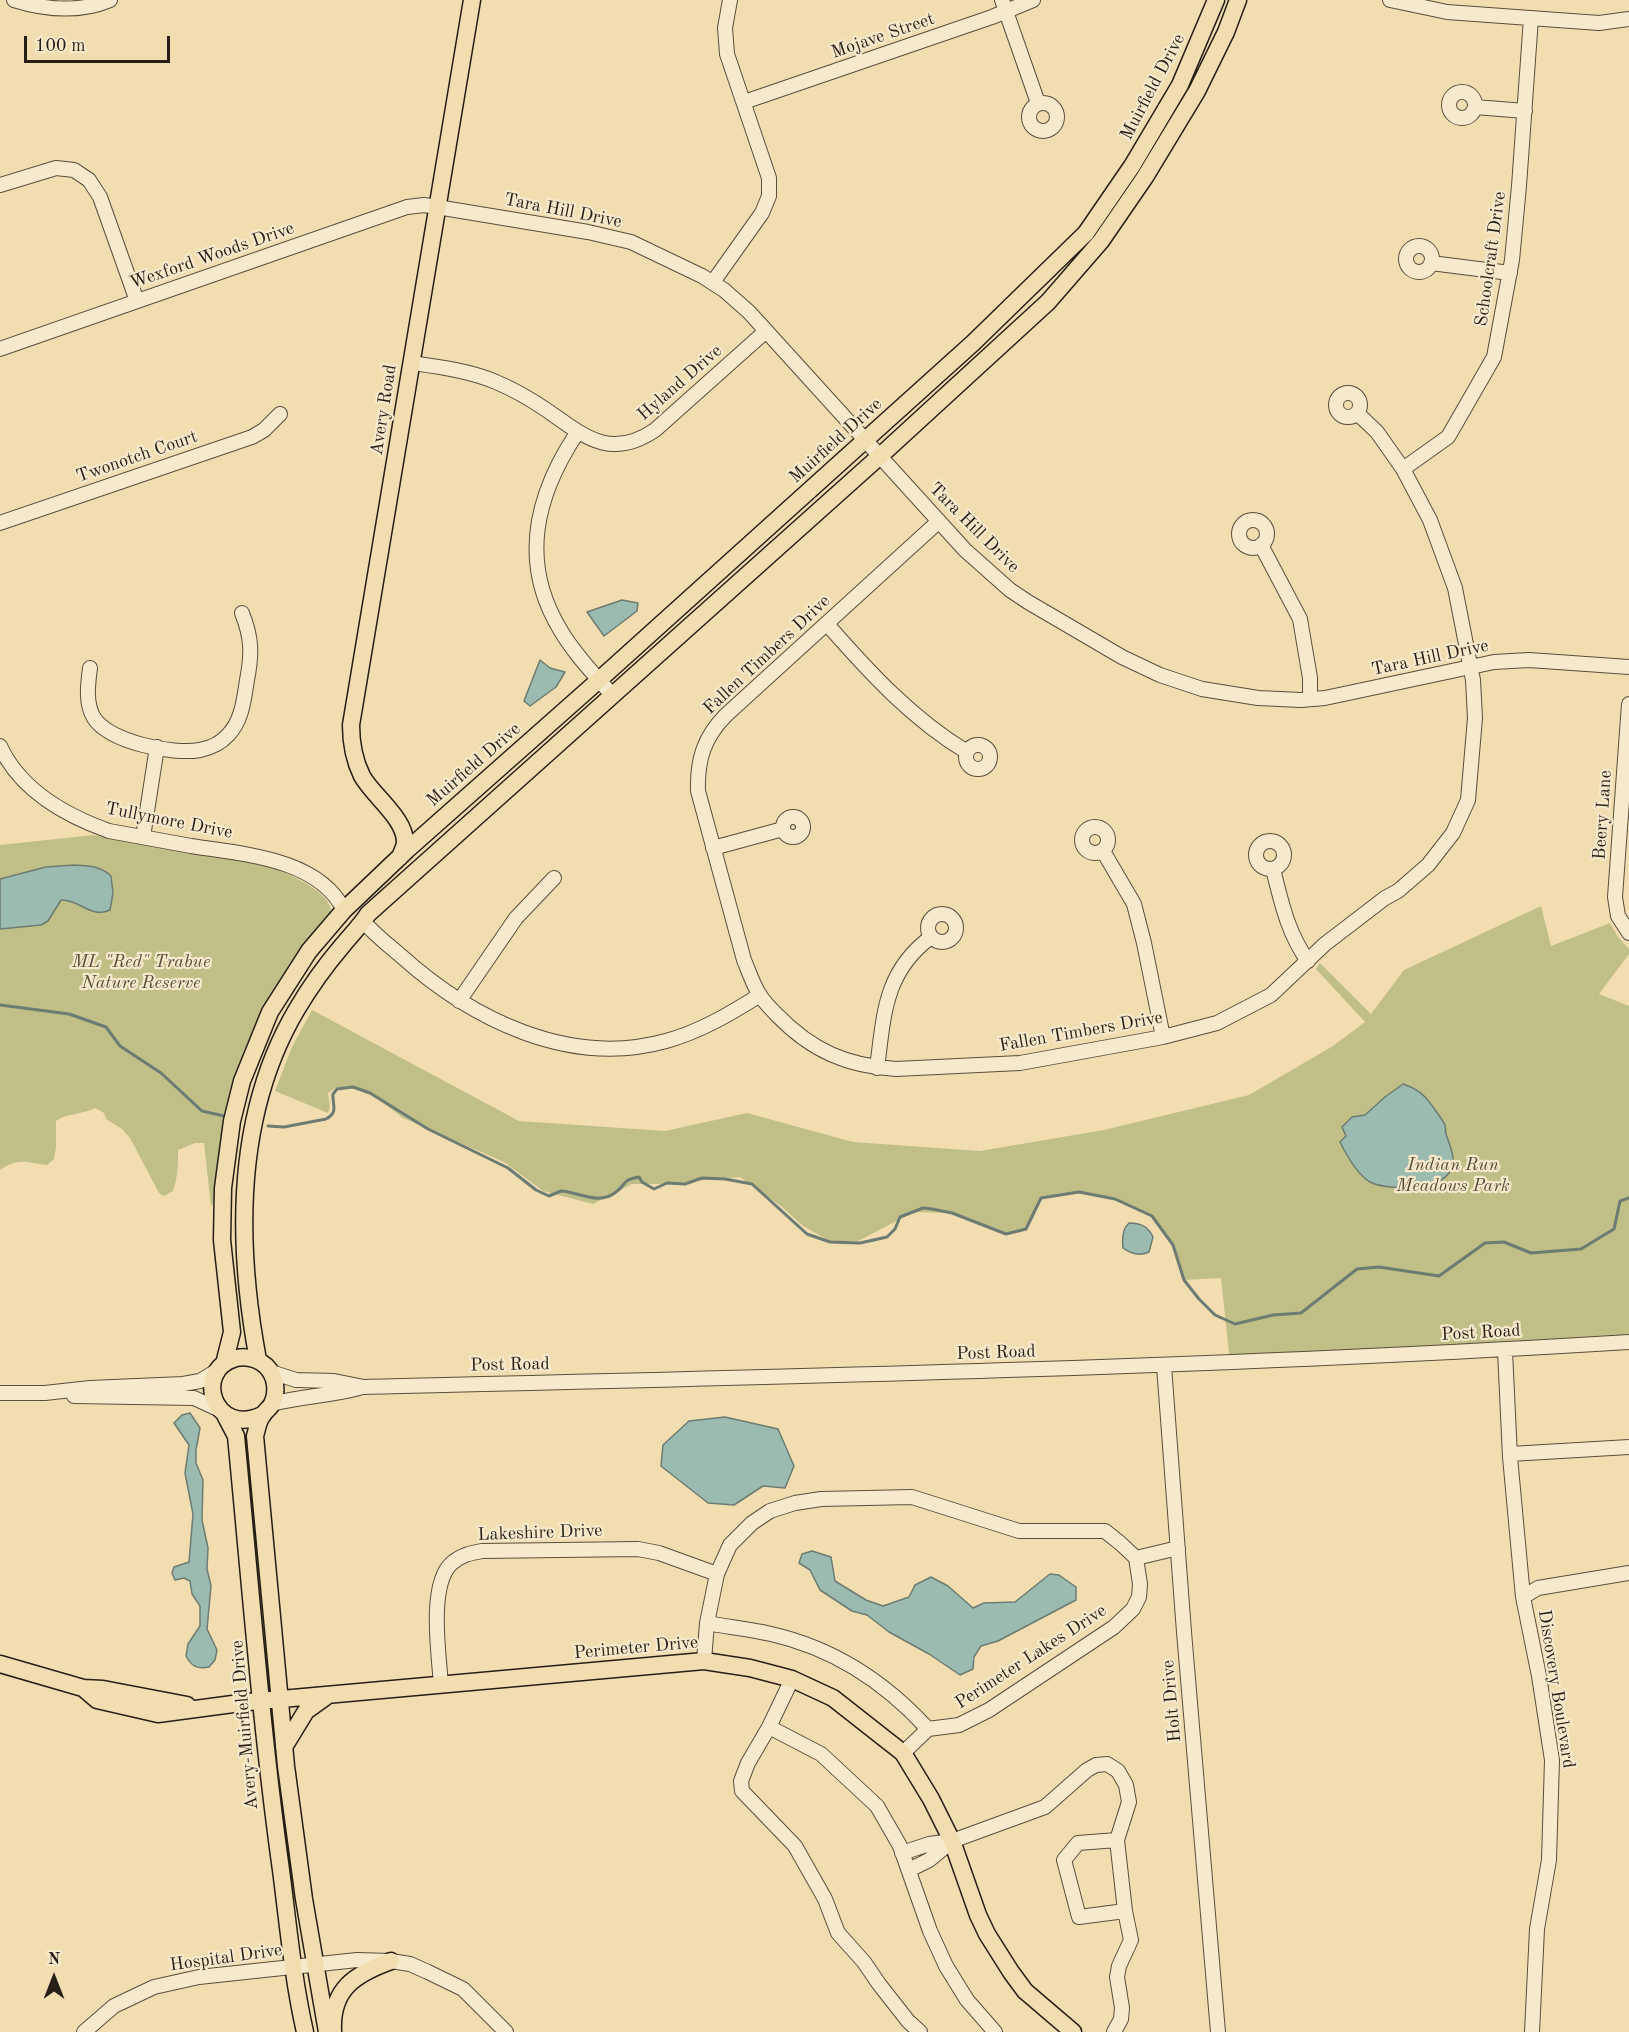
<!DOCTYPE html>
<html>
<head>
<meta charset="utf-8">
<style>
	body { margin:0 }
	#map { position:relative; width:1629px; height:2032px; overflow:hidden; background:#f2ddb1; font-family:"Old Standard TT",serif }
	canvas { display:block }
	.north { position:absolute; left:24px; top:1948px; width:60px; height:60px; -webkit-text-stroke:4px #f7e9cc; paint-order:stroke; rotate:0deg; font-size:16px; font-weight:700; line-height:24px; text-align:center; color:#271e16 }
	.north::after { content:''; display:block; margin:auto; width:21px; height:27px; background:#271e16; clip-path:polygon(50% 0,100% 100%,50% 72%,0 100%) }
	.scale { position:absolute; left:24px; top:36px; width:146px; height:27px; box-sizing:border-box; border:3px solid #271e16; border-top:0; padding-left:8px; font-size:18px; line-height:21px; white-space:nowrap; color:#271e16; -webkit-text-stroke:4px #f7e9cc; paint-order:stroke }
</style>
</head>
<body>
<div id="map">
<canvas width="1629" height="2032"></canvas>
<div class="north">N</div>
<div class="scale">100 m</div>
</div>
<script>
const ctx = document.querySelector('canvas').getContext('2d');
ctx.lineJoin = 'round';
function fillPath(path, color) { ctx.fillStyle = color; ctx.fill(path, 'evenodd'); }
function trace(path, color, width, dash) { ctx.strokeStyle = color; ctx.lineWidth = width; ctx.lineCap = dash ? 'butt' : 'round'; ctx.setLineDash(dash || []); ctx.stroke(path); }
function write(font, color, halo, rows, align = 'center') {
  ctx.font = font + ' "Old Standard TT",serif'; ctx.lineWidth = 4.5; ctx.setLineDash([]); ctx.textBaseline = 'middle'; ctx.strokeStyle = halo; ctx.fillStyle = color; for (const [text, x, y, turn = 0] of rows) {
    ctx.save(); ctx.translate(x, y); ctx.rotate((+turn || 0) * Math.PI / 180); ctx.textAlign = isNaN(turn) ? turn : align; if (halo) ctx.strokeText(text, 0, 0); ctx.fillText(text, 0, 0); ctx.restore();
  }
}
const green = new Path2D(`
	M94,835L268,866C285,872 331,891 331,912L279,986L215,1201L211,1206L204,1143H195L178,1150C178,1165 178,1177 173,1191L164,1196L159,1193L130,1138L122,1129L106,1119L104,1113L95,1108C82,1115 66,1113 56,1121V1147L54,1159L47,1165C26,1163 19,1157 0,1170V845Z
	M1541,906L1551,946L1610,923L1618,937L1629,949V954L1599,994L1629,1006V1342L1230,1362L1221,1278L1184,1280L1173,1245L1152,1216L1115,1199L1079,1192L1041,1198L1026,1229L1006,1234L952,1213L914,1212L858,1241H830L803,1226L781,1206L740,1177L661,1184H632L593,1204L543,1191L504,1162L403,1118L370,1093L349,1087L335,1088L328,1093L330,1108L328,1113L275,1091L292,1047L312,1010L519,1121L665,1131L747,1113L853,1142L980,1151L1104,1130L1249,1095L1333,1046L1365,1022L1316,969L1320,963L1371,1014L1404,970Z`);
const water = new Path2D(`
	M622,600L638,603L637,611L604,636L587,612Z
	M540,660L550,668L565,672L556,687L530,706L524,701Z
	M75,865C89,866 101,866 111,876L113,893L110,910C91,919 79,899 61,900L48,921L41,925L0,929V879L46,867Z
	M1403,1084C1412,1087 1420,1091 1426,1098C1429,1101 1444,1122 1445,1125C1446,1128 1445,1131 1446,1134C1450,1147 1458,1160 1449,1173C1438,1189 1387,1191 1370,1182C1358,1175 1346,1154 1340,1142L1346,1136L1342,1127L1352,1117L1365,1115L1385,1097Z
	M1129,1223C1140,1223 1148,1226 1153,1237L1149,1252C1140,1256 1131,1254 1123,1248C1122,1239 1122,1229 1129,1223Z
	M190,1413L200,1428L196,1450V1463L203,1480L202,1520L208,1548L207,1569L211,1586L207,1629L217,1650L215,1660L209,1667C197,1669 192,1667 186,1656L188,1644L200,1626V1606L192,1594L190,1581L184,1578L175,1580L172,1573L174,1567L189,1562L193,1514L185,1473L189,1445L174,1423L182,1415Z
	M725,1417L778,1429L794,1466L785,1488L763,1486L734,1505L708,1503L661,1466L663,1445L689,1421Z
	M812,1551L831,1557L835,1581L866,1600L883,1606L909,1597L915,1585L931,1577L948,1586L973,1608L984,1603L1015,1602L1050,1574L1059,1575L1076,1587V1600L998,1641L981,1646L974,1657L973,1669L960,1675L929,1654L889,1632L867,1615L852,1611L820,1590L810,1570L799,1563L802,1554Z`);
const stream = new Path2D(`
	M0,1005L69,1014L106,1027L120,1046L161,1073L202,1111L224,1116
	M268,1126L284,1127L326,1119C339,1112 332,1105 333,1094L337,1089L353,1087L370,1093L428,1129L508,1168L536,1190L549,1196L561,1191C579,1192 599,1206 616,1192C627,1184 621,1180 639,1177L642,1182L654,1189L667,1183L685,1184L702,1178L725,1179L752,1184L807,1234L830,1242L860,1243L887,1237L895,1229L900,1217L923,1208L932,1209L952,1213L1006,1234L1026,1229L1041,1198L1079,1192L1115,1199L1152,1216L1173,1245L1184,1280L1199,1299L1215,1315L1235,1324L1273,1315L1301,1313L1357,1269L1379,1267L1439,1276L1485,1243L1504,1242L1531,1253L1581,1249L1614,1229L1620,1201L1629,1198`);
const minor = new Path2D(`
	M14,0C46,10 79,13 110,0
	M1002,0L1038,103
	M1390,0L1447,12L1599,23L1629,19
	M1449 105a13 13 0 1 1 26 0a13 13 0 1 1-26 0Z
	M744,102L992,17L1033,0
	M1029 117a14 14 0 1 1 28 0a14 14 0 1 1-28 0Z
	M1475,107L1525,111
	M0,185L56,168L74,170L89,180L100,197L137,301
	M1406 259a13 13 0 1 1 26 0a13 13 0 1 1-26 0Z
	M1431,263L1510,273
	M713,282L762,213L769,196V178L727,54L725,28L730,0
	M0,349L407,207L424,205L437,207L588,232L631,242L702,276L724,290L749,312L965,550L1010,590L1028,602L1122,657L1160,675L1202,689L1258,698L1301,700L1325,698L1494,662L1529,660L1629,667
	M412,363C440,367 470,371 496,382C515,390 532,400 548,411C585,437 611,460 655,430L766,331
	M1336 405a12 12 0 1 1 24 0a12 12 0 1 1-24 0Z
	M577,433C535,496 519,563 561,631C575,655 595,675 613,696
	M1403,469L1448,437L1494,357L1512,260L1519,186L1531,18
	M1239 534a14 14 0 1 1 28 0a14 14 0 1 1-28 0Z
	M938,522L726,715C704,737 697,760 698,791L744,960C749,972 753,984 759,994C764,1002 771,1009 777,1015C812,1051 847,1066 896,1069L1020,1063L1163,1037L1217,1023L1271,995L1325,944L1385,898L1398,891L1428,865L1453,833L1468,800L1475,718L1473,680L1455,588L1430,520L1403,469L1377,432L1357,413
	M0,523L252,437L264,430L280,414
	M1261,545L1300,619L1310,678V699
	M827,624C869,672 912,719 967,752
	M90,668C88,684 85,703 94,718C110,742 172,755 200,750C210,748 221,743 228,735C242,721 244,699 247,680C252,654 252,638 242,613
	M1629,704L1615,897L1618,916L1629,933
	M966 757a12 12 0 1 1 24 0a12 12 0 1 1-24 0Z
	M0,746C20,790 64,815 109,831C136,836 164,841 191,846C242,854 318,858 344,910
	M783 827a10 10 0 1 1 20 0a10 10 0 1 1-20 0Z
	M1082 840a13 13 0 1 1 26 0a13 13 0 1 1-26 0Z
	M143,837L157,747
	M1256 855a14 14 0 1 1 28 0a14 14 0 1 1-28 0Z
	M713,848L783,829
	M1103,851L1134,904L1144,943L1163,1037
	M1273,869C1281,901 1288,934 1308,961
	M928 928a14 14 0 1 1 28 0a14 14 0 1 1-28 0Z
	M363,921C374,934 387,944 400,955C471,1019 569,1068 666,1041C699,1032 730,1014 760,995
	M459,1001L516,918L554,878
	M877,1068C884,1015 884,972 931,937
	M1505,1351L1510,1457L1523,1597L1539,1676L1552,1760L1549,1860L1537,1929L1532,2032
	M1164,1366L1184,1632L1218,2032
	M271,1372L296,1380L334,1381L364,1387C786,1377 1208,1368 1629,1342
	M0,1393H45L90,1388L183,1384L200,1381L218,1370
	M74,1396L194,1398L220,1410
	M272,1404C301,1396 330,1396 359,1388
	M1510,1454L1629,1447
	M1136,1558L1178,1548
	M1523,1597L1538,1588L1629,1573
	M707,1623C728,1627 750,1629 771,1634C833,1648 885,1682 928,1729
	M704,1661L707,1623L717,1574L730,1545L752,1523L770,1511L795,1503L821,1499L912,1497L1019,1531H1105L1120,1543L1136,1558L1140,1584L1139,1597L1133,1609L1114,1627L989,1710L959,1725L928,1729L903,1753
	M792,1679L769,1727L748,1763L741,1781L742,1791L795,1846L825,1899L838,1933L864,1962L879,1984L908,2021L920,2032
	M441,1685C439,1655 428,1584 452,1563C461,1555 471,1553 482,1551L638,1549L659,1553L717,1574
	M769,1727L821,1754L877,1806L900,1846L930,1931L946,1966L967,2000L995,2032
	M1117,1840L1078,1843L1064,1860L1079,1917L1125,1911
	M902,1853L929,1844L952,1841L1045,1807L1087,1770L1096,1765L1107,1764L1118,1771L1126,1785L1129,1802L1117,1840L1125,1911L1131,1940L1119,1966L1117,1977L1122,2008L1121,2019L1114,2032
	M909,1870L929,1860L952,1841
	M84,2032L114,2006L154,1987L199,1977L357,1960L391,1961L410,1964L428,1972L463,1989L506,2032`);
const major = new Path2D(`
	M400,857C402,852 404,848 405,843C406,819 373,796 362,776C354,760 351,742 351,725L472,0
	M258,1360C236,1243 234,1115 297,1009C310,987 325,966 342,946C351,935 361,925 368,914L880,456L1048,302L1101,241L1145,177L1197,91L1226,32L1238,0
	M224,1364L232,1332L222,1240L223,1188L232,1121L242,1081L270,1012L309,951L344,910L407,850L599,680L973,343L1086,233L1132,166L1180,85L1216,0
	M225,1415L236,1436C250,1581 261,1726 281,1870C288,1924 293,1979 305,2032
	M262,1415C214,1438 192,1370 236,1358C247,1356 258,1359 266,1366C276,1376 278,1392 272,1404C269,1409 265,1411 263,1415C258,1420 257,1430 255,1436L286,1766L304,1899L327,2032
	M0,1664L83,1688L103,1689L187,1705
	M83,1688L97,1700L158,1714L248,1702L704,1661L750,1668L792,1679L833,1698L903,1753L931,1799L952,1841L978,1915L987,1934L1011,1972L1025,1991L1073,2032
	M284,1747L306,1711L327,1696
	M333,2031C331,1989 355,1974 391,1961`);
const streetNames = [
	["Mojave Street",883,36,-19],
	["Muirfield Drive",1153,87,-62],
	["Tara Hill Drive",563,211,11],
	["Wexford Woods Drive",212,256,-19],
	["Schoolcraft Drive",1491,259,-82],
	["Hyland Drive",680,383,-41],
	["Avery Road",384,410,-81],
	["Muirfield Drive",836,441,-42],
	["Twonotch Court",137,457,-19],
	["Tara Hill Drive",974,528,45],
	["Fallen Timbers Drive",767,655,-43],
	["Tara Hill Drive",1430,658,-12],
	["Muirfield Drive",474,765,-41],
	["Beery Lane",1603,815,-86],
	["Tullymore Drive",169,821,11],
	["Fallen Timbers Drive",1081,1032,-10],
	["Post Road",1481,1333,-3],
	["Post Road",996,1353,-2],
	["Post Road",510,1365,-1],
	["Lakeshire Drive",540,1533,-2],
	["Perimeter Drive",636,1648,-5],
	["Perimeter Lakes Drive",1031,1657,-33],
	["Discovery Boulevard",1556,1689,81],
	["Holt Drive",1172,1701,-95],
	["Avery-Muirfield Drive",245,1725,-95],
	["Hospital Drive",226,1958,-8]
];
const parkNames = [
	["ML \"Red\" Trabue",141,962],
	["Nature Reserve",141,983],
	["Indian Run",1453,1165],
	["Meadows Park",1453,1186]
];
fillPath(green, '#c0bf88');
fillPath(water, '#9cbbb0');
trace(water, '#6d7c72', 1.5);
trace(stream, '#6d7c72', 3);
trace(minor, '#5a4e3d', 16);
trace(major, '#271e16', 19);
trace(minor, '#f7e9cc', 14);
trace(major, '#f2ddb1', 16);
write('18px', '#271e16', '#f7e9cc', streetNames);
write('italic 18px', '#554e38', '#f7e9cc', parkNames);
</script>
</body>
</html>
